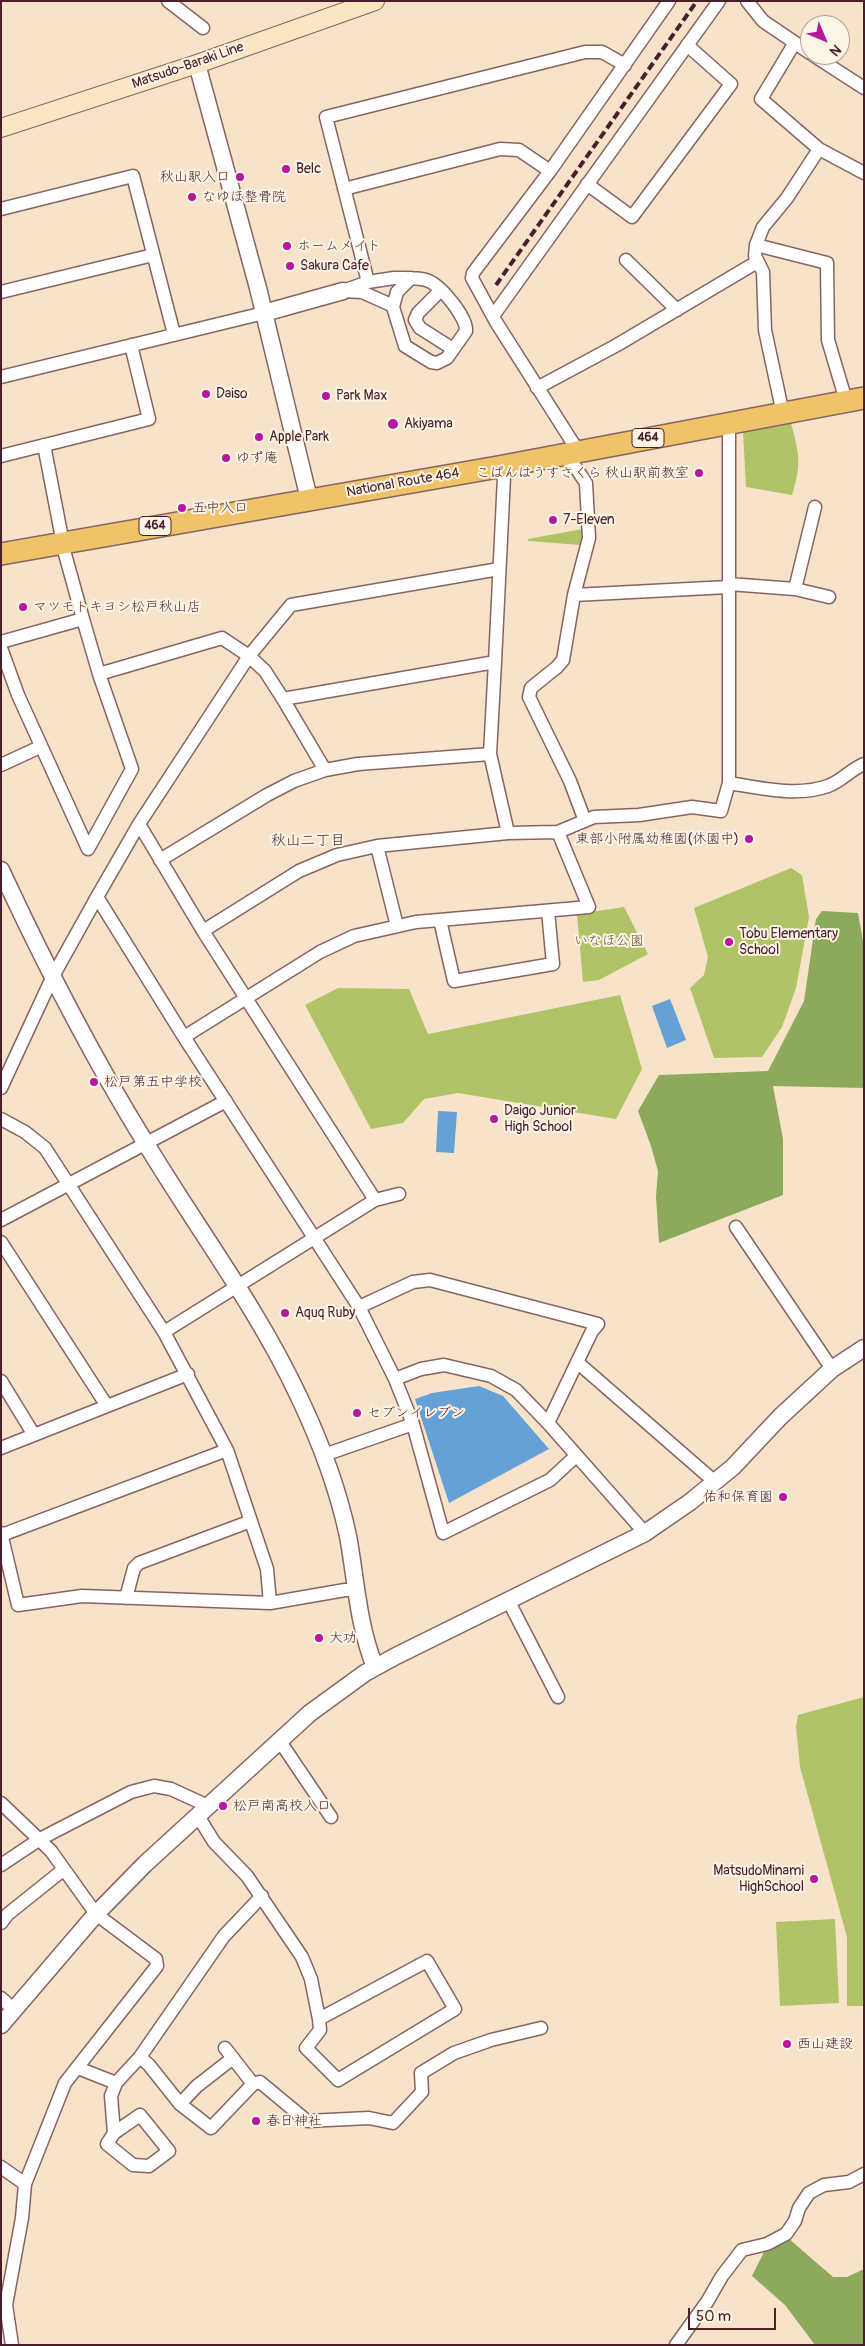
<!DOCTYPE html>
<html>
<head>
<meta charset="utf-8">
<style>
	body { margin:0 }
	#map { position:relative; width:865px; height:2346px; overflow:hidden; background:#f7e3c9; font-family:Pangolin,sans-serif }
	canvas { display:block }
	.frame { position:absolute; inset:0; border:2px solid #4a1f2b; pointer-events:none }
	.north { position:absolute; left:800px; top:15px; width:50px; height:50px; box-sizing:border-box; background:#fcf5e5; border:1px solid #b59f9b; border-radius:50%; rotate:135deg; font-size:14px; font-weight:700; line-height:20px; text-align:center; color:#4a1f2b }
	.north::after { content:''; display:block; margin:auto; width:18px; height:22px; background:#b5179e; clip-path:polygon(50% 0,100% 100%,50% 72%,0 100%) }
	.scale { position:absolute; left:688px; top:2308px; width:88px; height:22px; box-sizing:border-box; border:2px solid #4a1f2b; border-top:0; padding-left:6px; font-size:15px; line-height:18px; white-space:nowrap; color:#4a1f2b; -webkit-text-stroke:4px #fcf5e5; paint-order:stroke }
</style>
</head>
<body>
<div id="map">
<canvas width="865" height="2346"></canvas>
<div class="frame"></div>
<div class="north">N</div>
<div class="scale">50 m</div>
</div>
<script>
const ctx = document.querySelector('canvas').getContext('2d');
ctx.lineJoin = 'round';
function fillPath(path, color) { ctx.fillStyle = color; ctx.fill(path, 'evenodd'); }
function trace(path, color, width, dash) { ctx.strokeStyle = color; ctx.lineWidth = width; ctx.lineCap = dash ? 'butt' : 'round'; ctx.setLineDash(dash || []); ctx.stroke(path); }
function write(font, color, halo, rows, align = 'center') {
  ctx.font = font + ' Pangolin,"Klee One",sans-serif'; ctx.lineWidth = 4; ctx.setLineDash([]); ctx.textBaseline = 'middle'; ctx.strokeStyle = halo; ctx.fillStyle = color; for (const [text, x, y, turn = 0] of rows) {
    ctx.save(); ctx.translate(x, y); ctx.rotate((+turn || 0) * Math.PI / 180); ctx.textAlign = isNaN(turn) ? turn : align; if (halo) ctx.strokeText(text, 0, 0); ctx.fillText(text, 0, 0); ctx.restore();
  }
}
const green = new Path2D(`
	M791,423C799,454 802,463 792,495L746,487L743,432Z
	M583,529L581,545L528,541V539Z
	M791,868L802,875L809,917L796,988L782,1027L762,1057L714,1058L690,988L704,975L708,957L694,908Z
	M624,907L648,954L599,980L583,982L577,914Z
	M338,988L409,989L428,1034L620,995L642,1069L616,1119L458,1093L424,1099L403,1123L371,1129L305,1005Z
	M864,1697V2006H847V1937L800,1767L796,1727L798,1715Z
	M835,1919L839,2003L780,2006L776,1922Z`);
const forest = new Path2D(`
	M822,911L858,913L864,947V1088L773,1086L783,1139V1195L659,1243L656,1197L658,1171L651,1146L638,1111L659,1075L768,1071L804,1001L816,919Z
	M788,2238L833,2277H847L864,2269V2345H815L785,2305L752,2276L767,2246Z`);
const water = new Path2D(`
	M670,999L686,1040L667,1048L652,1006Z
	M438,1111L457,1112L454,1153L436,1152Z
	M479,1386L503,1396L549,1449L449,1503L415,1399L432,1393Z`);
const minor = new Path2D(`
	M168,1L203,28
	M747,1L763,21L810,53
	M813,55L864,88
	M819,149L864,173
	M587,184L632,217L731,84L687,45
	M344,189L500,149L519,150L550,171
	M1,209L133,176L174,334
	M756,245L827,263L828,340L844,394L843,403
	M626,260L677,310
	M394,278C404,278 416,277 426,280C440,284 467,317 466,331L447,358L437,363L431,362L405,346L393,307L389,304L362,292L343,291L368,282Z
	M368,282L326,117L585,52H602L625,65
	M441,290L418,313L415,320L420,328L453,349
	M1,292L153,255
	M393,307L397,292L411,278
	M493,316L719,1
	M1,377L264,313
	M537,388L617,345L757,262
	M783,414L765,330L763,272L755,256L756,245L763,227L787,198L819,149L761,99L794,44
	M44,445L65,554L83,619
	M578,451L496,322L472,278L473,273L550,171L669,1
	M566,453L586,483L589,538L574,595L563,660L557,667L531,688L529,697L570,781L585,821
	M1,456L149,419L131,345
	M729,584L795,589L829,597
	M795,589L815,507
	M574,595L728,587
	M1,642L83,619L99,674L132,769L88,849L18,695L1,648
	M495,662L504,477L498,467
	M99,674L222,638L249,656L291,605L499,569
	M283,699L325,770
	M1,765L40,747
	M729,783C760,788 797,797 828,786C842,781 851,769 864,764
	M139,824L249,656L265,671L283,699L495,662L490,754L508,833
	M377,846L397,926
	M160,860L267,795L294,781L325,770L358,764L490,754
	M440,920L454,981L553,964L548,911
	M203,931L299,871L337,855L377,846L508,833L558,832L594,817L639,815L692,807L721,811L729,783V423
	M184,1037L320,952L354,936L416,922L589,907L558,832
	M1,1088L52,978L97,897
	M1,1119L25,1132L45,1148L164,1332L227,1450L267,1569L270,1603
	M375,1200L203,931L139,824L97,897L184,1037L359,1307L395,1379L413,1424L443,1533L550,1480L576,1456
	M1,1220L226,1101
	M736,1227L832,1369
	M1,1242L107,1406
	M359,1307L413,1282L430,1280L598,1324L592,1331L548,1423L645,1533
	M164,1332L375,1200L399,1194
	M577,1362L715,1482
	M395,1379L421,1369L444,1365L491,1376L516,1390L548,1423
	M1,1381L34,1435
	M1,1448L188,1374
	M324,1455L413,1424
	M1,1533L18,1605L82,1596L270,1603L345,1590H357
	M2,1535L227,1450
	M126,1598L134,1568L139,1563L251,1521
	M508,1600L558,1697
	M279,1740L331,1817
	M1,1803L51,1851L96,1914L156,1959L157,1966L65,2083L25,2184L22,2218L6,2305L12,2345
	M198,1816L214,1842L247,1876L302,1957L311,1979L319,2019L427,1961L455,2009L338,2080L306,2048L320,2030L319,2019
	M1,1865L40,1839L131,1792L154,1786L171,1789L208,1806
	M1,1923L8,1914L63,1870
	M1,1998L14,2010
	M225,2048L253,2084
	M140,2057L149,2065L180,2104L211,2128L253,2084L260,2082L307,2121L369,2118L393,2123L422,2092L421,2073L454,2053L491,2040L541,2028
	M78,2068L116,2083L140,2057L224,1936L262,1896
	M180,2104L197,2086L233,2058
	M114,2133L140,2115L169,2151L149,2166L133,2165L107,2144L114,2133L111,2096L116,2083
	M1,2167L25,2184
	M676,2345L707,2302L722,2276L742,2250L767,2244L786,2234L795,2221L799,2208L809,2193L824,2185L849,2182L864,2174`);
const tertiary = new Path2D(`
	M197,64L258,288L309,499
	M264,313L343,291
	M1,870C45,965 90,1053 145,1142C196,1227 257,1307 299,1397C320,1441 338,1489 348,1536C356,1579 358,1626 375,1667
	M1,2025L96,1914L145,1864L310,1713L365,1673L396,1656L645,1533L690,1502L733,1467L780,1417L832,1369L864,1348`);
const secondary = new Path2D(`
	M1,128L197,64L375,1`);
const trunk = new Path2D(`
	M1,554L498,467L864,398`);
const rail = new Path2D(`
	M496,285L697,1`);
const markers = [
	[286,169,5,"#b5179e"],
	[240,177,5,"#b5179e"],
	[192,197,5,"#b5179e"],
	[287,246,5,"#b5179e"],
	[290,266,5,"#b5179e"],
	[206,394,5,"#b5179e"],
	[326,396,5,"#b5179e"],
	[393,424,6,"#b5179e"],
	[259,437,5,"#b5179e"],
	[226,458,5,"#b5179e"],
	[699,473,5,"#b5179e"],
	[182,508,5,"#b5179e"],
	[553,520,5,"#b5179e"],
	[23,607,5,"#b5179e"],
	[749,839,5,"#b5179e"],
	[729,942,5,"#b5179e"],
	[94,1082,5,"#b5179e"],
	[494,1119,5,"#b5179e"],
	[285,1313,5,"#b5179e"],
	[357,1413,5,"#b5179e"],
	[783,1497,5,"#b5179e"],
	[319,1638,5,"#b5179e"],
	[223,1806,5,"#b5179e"],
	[814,1879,5,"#b5179e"],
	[787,2044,5,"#b5179e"],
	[256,2121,5,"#b5179e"]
];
const shields = [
	[648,438,32],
	[155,526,32]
];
const shieldNames = [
	["464",648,438],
	["464",155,526]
];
const streetNames = [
	["Matsudo-Baraki Line",188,66,-19],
	["National Route 464",403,483,-10]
];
const poiNames = [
	["Belc",296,169],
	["秋山駅入口",230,177,"right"],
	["なゆほ整骨院",202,197],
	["ホームメイト",297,246],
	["Sakura Cafe",300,266],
	["Daiso",216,394],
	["Park Max",336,396],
	["Akiyama",404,424],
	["Apple Park",269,437],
	["ゆず庵",236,458],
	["こぱんはうすさくら 秋山駅前教室",689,473,"right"],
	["五中入口",192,508],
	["7-Eleven",563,520],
	["マツモトキヨシ松戸秋山店",33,607],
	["東部小附属幼稚園(休園中)",739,839,"right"],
	["Tobu Elementary",739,934],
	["School",739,950],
	["松戸第五中学校",104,1082],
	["Daigo Junior",504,1111],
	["High School",504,1127],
	["Aquq Ruby",295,1313],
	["セブンイレブン",367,1413],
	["佑和保育園",773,1497,"right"],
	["大功",329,1638],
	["松戸南高校入口",233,1806],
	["MatsudoMinami",804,1871,"right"],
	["HighSchool",804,1887,"right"],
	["西山建設",797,2044],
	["春日神社",266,2121]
];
const parkNames = [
	["いなほ公園",609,941]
];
const neighbourhoodNames = [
	["秋山二丁目",308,841]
];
fillPath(green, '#b1c367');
fillPath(forest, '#8ca95c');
fillPath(water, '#65a1d6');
trace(minor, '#876462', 15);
trace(tertiary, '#876462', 19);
trace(secondary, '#876462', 20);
trace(trunk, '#876462', 24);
trace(minor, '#fff', 12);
trace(tertiary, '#fff', 16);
trace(secondary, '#f9e7c3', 18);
trace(trunk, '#f1c369', 21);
trace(rail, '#4a1f2b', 4, [8, 4]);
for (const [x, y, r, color] of markers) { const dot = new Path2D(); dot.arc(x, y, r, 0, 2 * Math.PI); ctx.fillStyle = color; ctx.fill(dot); trace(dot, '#fcf5e5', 2); }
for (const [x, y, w] of shields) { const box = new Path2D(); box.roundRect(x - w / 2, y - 9.5, w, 19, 4); ctx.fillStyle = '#fcf5e5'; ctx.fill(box); trace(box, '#4a1f2b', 1); }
write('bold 12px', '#4a1f2b', null, shieldNames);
write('14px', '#4a1f2b', '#fcf5e5', streetNames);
write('14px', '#4a1f2b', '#fcf5e5', poiNames, 'left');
write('14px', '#69503d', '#fcf5e5', parkNames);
write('15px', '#4a1f2b', '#fcf5e5', neighbourhoodNames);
</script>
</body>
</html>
